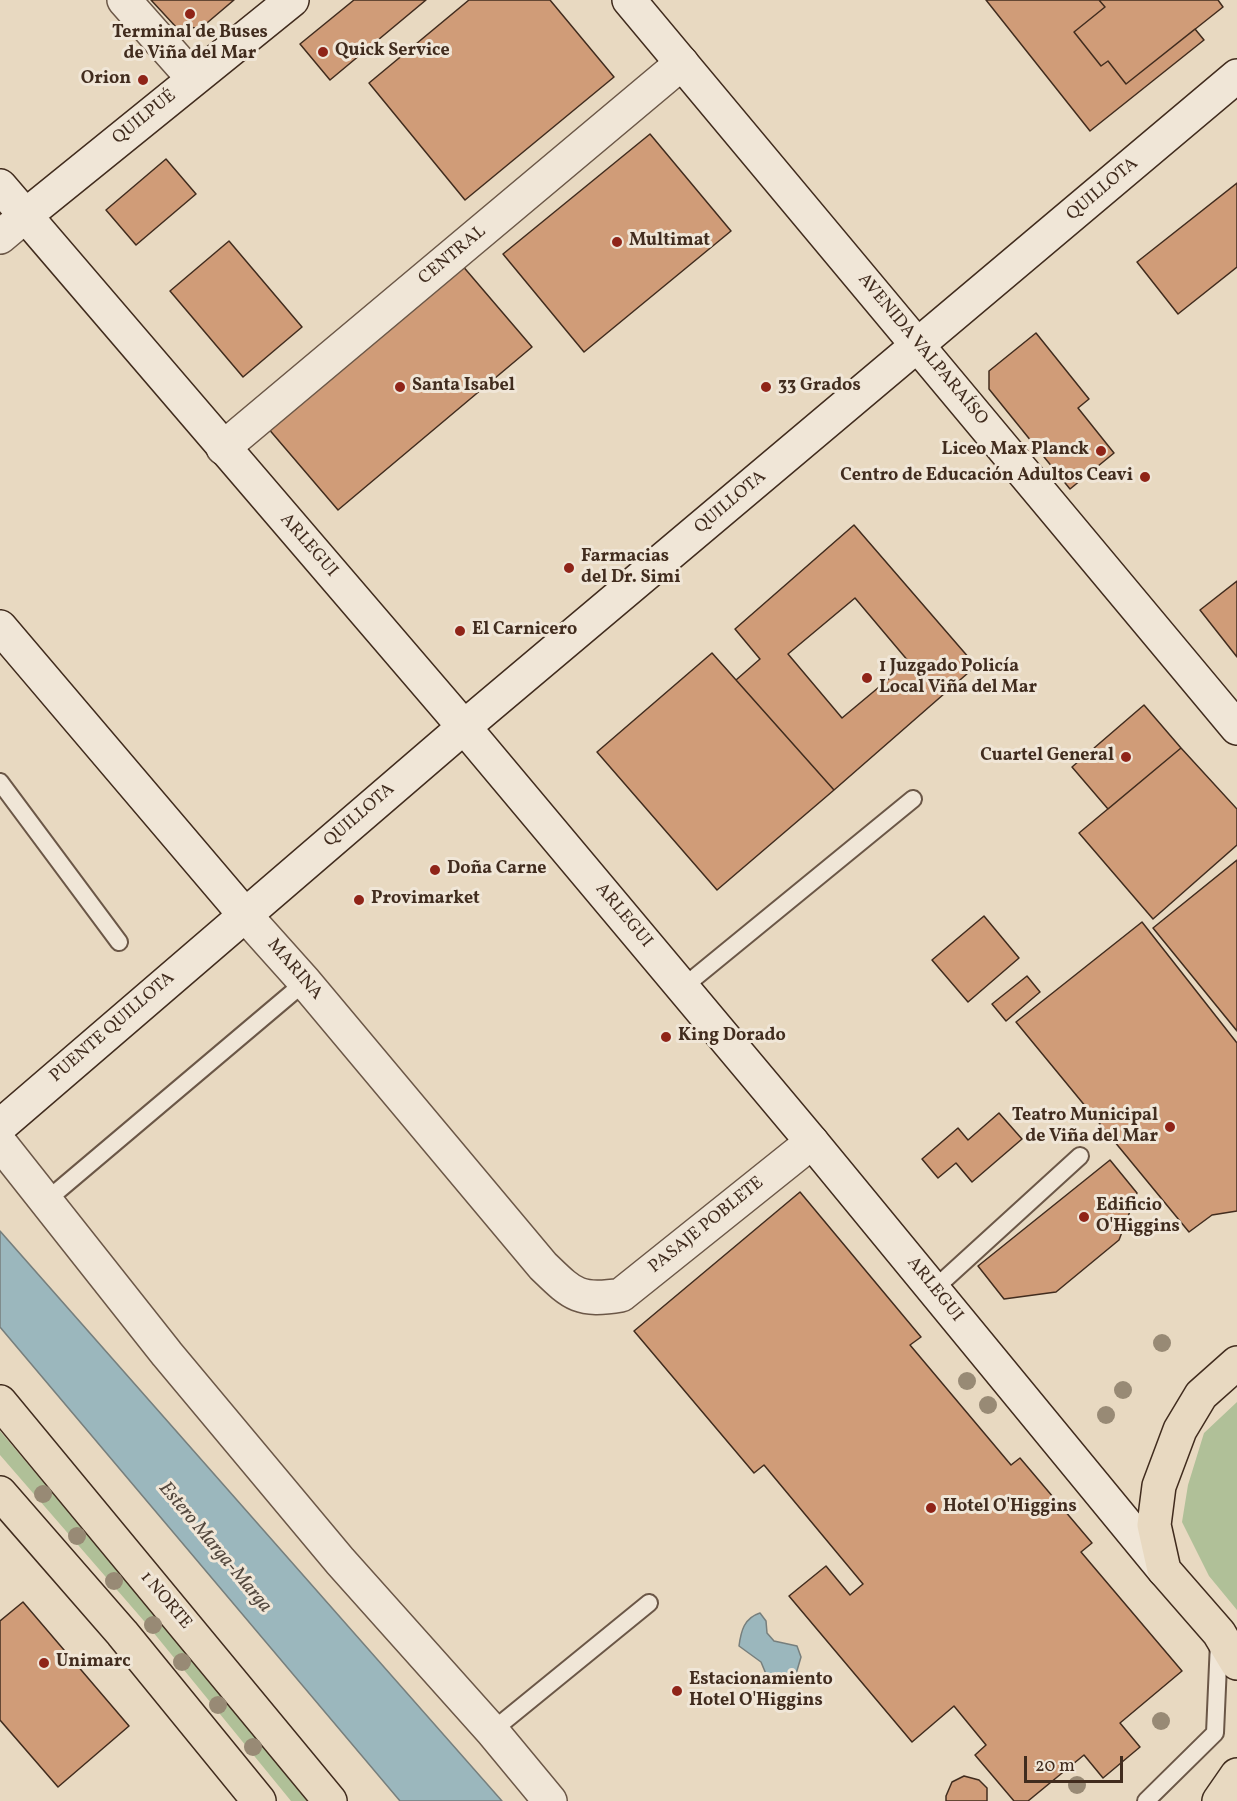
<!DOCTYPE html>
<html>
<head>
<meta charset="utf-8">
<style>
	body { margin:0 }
	#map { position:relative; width:1237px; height:1801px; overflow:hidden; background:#e8d9c1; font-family:Vollkorn,serif }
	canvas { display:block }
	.scale { position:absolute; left:1024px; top:1756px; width:99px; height:27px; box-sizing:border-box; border:3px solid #412c1e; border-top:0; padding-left:8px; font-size:18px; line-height:21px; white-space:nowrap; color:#412c1e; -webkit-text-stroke:4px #f0e6d7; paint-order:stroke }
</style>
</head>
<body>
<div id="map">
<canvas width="1237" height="1801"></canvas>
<div class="scale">20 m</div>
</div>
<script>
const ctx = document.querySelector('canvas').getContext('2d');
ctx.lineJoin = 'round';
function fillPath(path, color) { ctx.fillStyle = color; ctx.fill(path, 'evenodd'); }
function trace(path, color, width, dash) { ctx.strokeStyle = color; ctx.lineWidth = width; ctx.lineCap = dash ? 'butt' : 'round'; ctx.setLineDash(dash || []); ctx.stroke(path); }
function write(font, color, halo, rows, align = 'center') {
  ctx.font = font + ' Vollkorn,serif'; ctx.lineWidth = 6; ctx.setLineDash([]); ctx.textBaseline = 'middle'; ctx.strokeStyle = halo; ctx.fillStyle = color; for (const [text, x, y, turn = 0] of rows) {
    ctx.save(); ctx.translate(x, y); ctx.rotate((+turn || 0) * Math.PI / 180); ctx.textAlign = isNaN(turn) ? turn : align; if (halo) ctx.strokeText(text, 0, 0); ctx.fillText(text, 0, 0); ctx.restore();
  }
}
const green = new Path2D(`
	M1237,1402V1610L1209,1576L1182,1522L1188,1485L1204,1433Z
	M0,1431L160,1620L307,1801H291L144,1621L0,1455Z`);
const water = new Path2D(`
	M0,1231L502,1801H400L0,1327Z
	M760,1613L766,1621L767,1633L774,1641L797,1646L801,1657L796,1674L786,1684H775L766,1674L761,1662L739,1646C741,1631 744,1618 760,1613Z`);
const building = new Path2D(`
	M151,0H234L201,28L176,27Z
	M354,0H426L330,80L300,44Z
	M469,0H550L614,77L465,200L369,83Z
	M986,0H1099L1105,7L1074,32L1101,66L1108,61L1126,84L1195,29L1204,40L1090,131Z
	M1099,0H1218L1223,7L1126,84L1108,61L1101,66L1074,32L1105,7Z
	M650,134L731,231L584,352L503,254Z
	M166,159L196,194L136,245L106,210Z
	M1237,183V267L1178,314L1137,262Z
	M229,241L302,327L243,377L170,291Z
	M461,264L532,347L338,510L267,427Z
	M1036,333L1089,399L1078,408L1114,453L1070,489L989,389V371Z
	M854,525L976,666L834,790L736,680L760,659L735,629ZM855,598L909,662L842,718L788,654Z
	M1237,581V657L1200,610Z
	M712,653L834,790L717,890L597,752Z
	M1144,705L1181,748L1108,809L1072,767Z
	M1181,748L1237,809V845L1153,919L1079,833Z
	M1237,860V1031L1153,928Z
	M984,916L1019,958L968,1002L932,960Z
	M1142,922L1237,1043V1211L1212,1215L1189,1232L1016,1022Z
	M1027,976L1040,992L1006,1021L992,1004Z
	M999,1113L1022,1139L972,1182L956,1163L938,1178L922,1159L958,1128L968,1140Z
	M1110,1160L1137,1193L1119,1240L1056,1292L1004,1299L978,1266Z
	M800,1192L921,1337L910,1345L1011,1465L1020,1458L1092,1543L1081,1552L1182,1671L1120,1723L1140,1747L1103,1778L1084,1755L1028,1801H1014L975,1755L986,1745L954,1706L912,1742L789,1596L826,1566L850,1595L863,1584L764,1465L754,1473L634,1331Z
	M23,1602L129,1726L58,1787L0,1720V1621Z
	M964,1776L979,1780L987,1788V1801H946V1796L952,1782Z`);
const lane = new Path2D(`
	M0,782L119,942
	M682,988L913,799
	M47,1200L305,982
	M933,1290L1080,1156
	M492,1731L649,1603
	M1146,1801L1215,1733L1219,1642`);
const street = new Path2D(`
	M124,0L193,78
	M0,237L25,216
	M223,448L682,63
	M245,915L305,982L543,1266C572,1294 578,1302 621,1295L812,1142
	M0,1143L167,1354L340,1561L492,1731L550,1801`);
const secondary = new Path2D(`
	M629,0L1237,728
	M0,186L464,727L812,1142L1164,1570
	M25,216L292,0
	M0,627L245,915
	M0,1126L464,727L1237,76`);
const primary = new Path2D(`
	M1237,1363L1201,1395L1180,1430L1159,1486L1154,1525L1164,1570L1219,1633L1237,1663
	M0,1402L330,1801
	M0,1493L122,1633L259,1801
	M1219,1801L1237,1775`);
const trees = [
	[1162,1343],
	[967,1381],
	[1123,1390],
	[988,1405],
	[1106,1415],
	[43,1494],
	[77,1536],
	[114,1581],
	[153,1625],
	[182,1662],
	[218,1705],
	[1161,1721],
	[253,1747],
	[1077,1785]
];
const markers = [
	[190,14,6,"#8f2418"],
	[323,52,6,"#8f2418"],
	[143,80,6,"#8f2418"],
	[617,242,6,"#8f2418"],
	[400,387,6,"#8f2418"],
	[766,387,6,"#8f2418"],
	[1101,451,6,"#8f2418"],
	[1145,477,6,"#8f2418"],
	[569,568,6,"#8f2418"],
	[460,631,6,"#8f2418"],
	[867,678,6,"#8f2418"],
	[1126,757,6,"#8f2418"],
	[435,870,6,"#8f2418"],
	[359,900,6,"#8f2418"],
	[666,1037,6,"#8f2418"],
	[1170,1127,6,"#8f2418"],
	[1084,1217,6,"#8f2418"],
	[931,1508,6,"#8f2418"],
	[44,1663,6,"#8f2418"],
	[677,1691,6,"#8f2418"]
];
const poiNames = [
	["Terminal de Buses",190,34,"center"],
	["de Viña del Mar",190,55,"center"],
	["Quick Service",335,52],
	["Orion",131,80,"right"],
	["Multimat",629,242],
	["Santa Isabel",412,387],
	["33 Grados",778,387],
	["Liceo Max Planck",1089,451,"right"],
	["Centro de Educación Adultos Ceavi",1133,477,"right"],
	["Farmacias",581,558],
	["del Dr. Simi",581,579],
	["El Carnicero",472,631],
	["1 Juzgado Policía",879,668],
	["Local Viña del Mar",879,689],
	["Cuartel General",1114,757,"right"],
	["Doña Carne",447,870],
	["Provimarket",371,900],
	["King Dorado",678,1037],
	["Teatro Municipal",1158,1117,"right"],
	["de Viña del Mar",1158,1138,"right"],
	["Edificio",1096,1207],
	["O'Higgins",1096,1228],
	["Hotel O'Higgins",943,1508],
	["Unimarc",56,1663],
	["Estacionamiento",689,1681],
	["Hotel O'Higgins",689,1702]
];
const streetNames = [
	["QUILPUÉ",145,118,-39],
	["QUILLOTA",1103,190,-40],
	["CENTRAL",453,256,-40],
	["AVENIDA VALPARAÍSO",922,350,50],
	["QUILLOTA",731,503,-40],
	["ARLEGUI",308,546,49],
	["QUILLOTA",360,816,-41],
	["ARLEGUI",623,916,50],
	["MARINA",294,970,49],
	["PUENTE QUILLOTA",113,1028,-41],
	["PASAJE POBLETE",707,1226,-39],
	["ARLEGUI",934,1290,51],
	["1 NORTE",165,1601,50]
];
const waterNames = [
	["Estero Marga-Marga",214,1548,50]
];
fillPath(green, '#b0c098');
fillPath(water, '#9bb7bd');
trace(water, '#777f7d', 1.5);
fillPath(building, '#d09c78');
trace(building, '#412c1e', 1.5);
trace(lane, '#6b5747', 20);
trace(street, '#6b5747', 36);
trace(secondary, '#412c1e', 36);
trace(primary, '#412c1e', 36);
trace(lane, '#f0e6d7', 16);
trace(street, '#f0e6d7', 33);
trace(secondary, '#f0e6d7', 33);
trace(primary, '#e8d9c1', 33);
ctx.fillStyle = '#988a75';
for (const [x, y] of trees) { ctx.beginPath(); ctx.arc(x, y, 9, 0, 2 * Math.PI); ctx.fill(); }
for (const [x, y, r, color] of markers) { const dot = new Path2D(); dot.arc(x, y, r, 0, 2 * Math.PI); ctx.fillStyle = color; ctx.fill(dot); trace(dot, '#f0e6d7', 2); }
write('bold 18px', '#412c1e', '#f0e6d7', poiNames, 'left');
write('18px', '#412c1e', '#f0e6d7', streetNames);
write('italic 20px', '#53483e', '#f0e6d7', waterNames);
</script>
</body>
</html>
